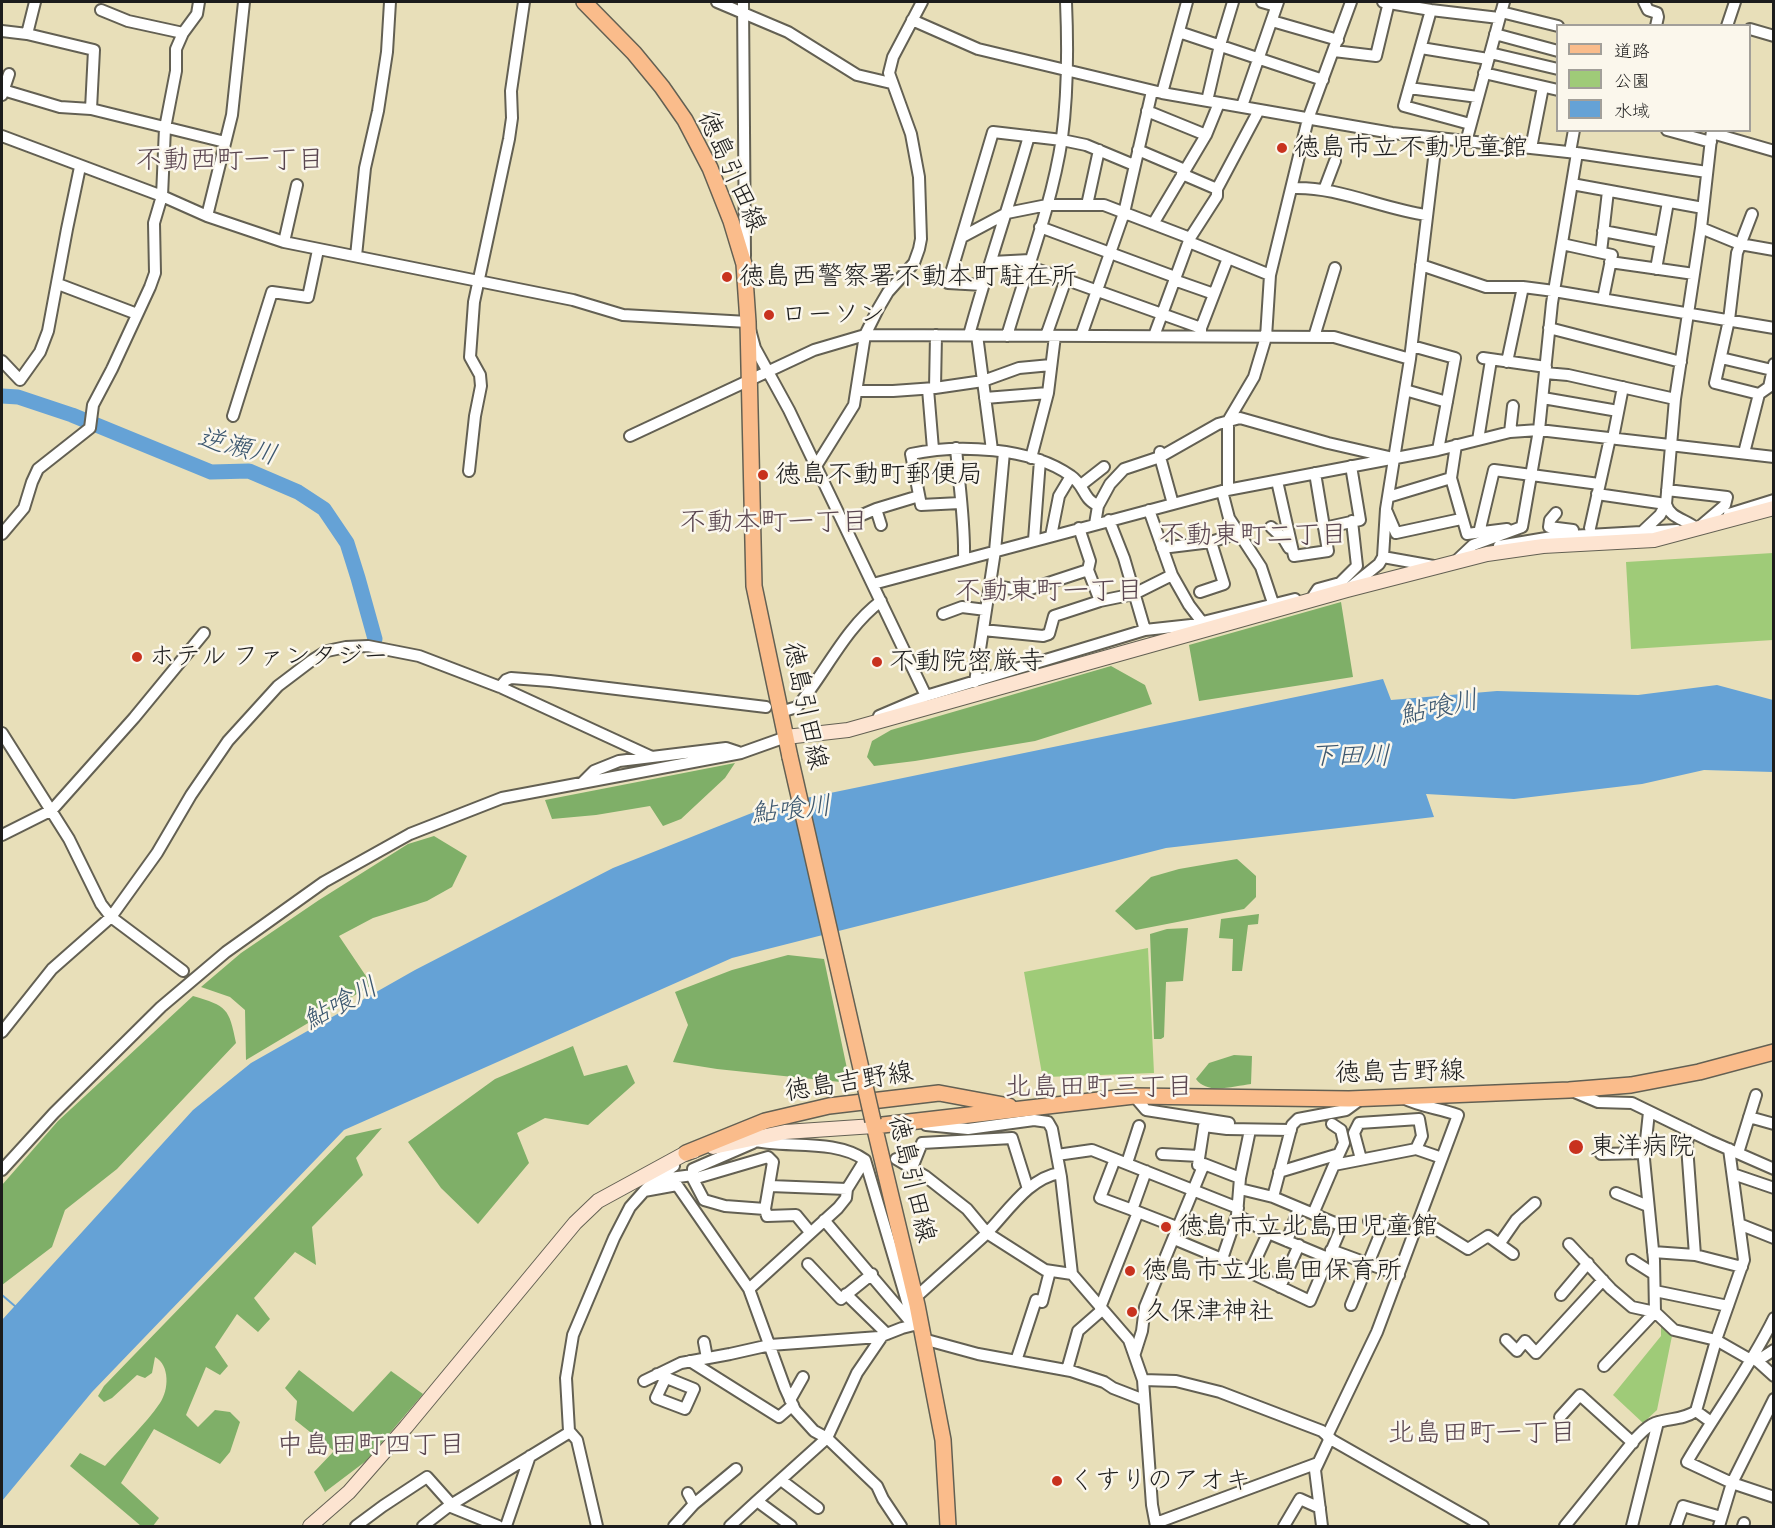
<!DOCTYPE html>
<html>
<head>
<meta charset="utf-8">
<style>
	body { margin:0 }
	#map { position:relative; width:1775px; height:1528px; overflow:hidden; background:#e8dfb9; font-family:Itim,"Klee One",sans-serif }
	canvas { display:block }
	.frame { position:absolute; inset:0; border:3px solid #1c1c1c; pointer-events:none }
	.legend { position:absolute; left:1556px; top:24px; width:195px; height:108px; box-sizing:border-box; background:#fbf7ec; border:2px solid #a29f99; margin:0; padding:8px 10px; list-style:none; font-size:18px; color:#1c1c1c }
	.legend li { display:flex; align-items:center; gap:12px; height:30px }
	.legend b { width:30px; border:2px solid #a29f99 }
</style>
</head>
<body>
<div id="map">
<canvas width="1775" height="1528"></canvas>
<div class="frame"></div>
<ul class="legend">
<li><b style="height:8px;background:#fabc8b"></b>道路</li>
<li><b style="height:16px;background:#9fcb78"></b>公園</li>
<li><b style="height:16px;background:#65a2d6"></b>水域</li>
</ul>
</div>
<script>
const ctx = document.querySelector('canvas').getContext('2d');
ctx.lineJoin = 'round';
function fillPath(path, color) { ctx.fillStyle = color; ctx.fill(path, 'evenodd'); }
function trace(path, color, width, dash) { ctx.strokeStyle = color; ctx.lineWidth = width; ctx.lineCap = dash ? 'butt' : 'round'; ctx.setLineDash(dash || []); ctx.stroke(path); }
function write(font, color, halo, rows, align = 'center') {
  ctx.font = font + ' Itim,"Klee One",sans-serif'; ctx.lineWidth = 5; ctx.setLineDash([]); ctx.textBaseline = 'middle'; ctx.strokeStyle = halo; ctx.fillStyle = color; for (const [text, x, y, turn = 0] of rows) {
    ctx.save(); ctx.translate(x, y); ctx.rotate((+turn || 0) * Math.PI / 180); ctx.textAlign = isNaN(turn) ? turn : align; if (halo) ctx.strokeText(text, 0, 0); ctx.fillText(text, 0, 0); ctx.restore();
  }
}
const green = new Path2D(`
	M1773,553V640L1631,649L1626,562Z
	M1148,948L1154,1073L1046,1077L1042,1074L1024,972Z
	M1661,1323L1673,1331L1657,1410L1643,1423L1613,1395L1661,1336Z`);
const forest = new Path2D(`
	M1341,602L1353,677L1199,701L1189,645Z
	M1111,666L1145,685L1152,704L1035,741L915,761L874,766L867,757L872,741L891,730Z
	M735,763L725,778L681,819L663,826L650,806L596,815L552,819L545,800Z
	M434,836L467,856L452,887L427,901L373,918L339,936L372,985L246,1060L245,1010L230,997L201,987L241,953L319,900L408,844Z
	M1237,859L1256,876V897L1244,909L1136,930L1115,911L1151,877L1179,869Z
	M1259,914L1258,924L1248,925L1242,971H1232L1233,939L1219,938L1221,919Z
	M1188,928L1183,981L1166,982L1164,1037L1161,1039H1154L1150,934L1167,929Z
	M788,955L824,959L850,1083L717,1069L673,1062L688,1025L675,992L732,970Z
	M193,996C227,1006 229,1008 236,1043L117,1169L65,1210L52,1247L2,1285V1185L58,1121Z
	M573,1046L584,1076L627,1065L635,1083L588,1125L545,1118L517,1133L529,1163L478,1224L441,1188L408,1142L495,1079Z
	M1234,1055L1252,1056L1251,1084C1234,1086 1207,1095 1196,1079L1209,1063Z
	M382,1128L356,1158L363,1175L312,1227L316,1265L295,1252L254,1298L270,1319L258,1332L237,1314L215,1347L228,1366L220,1375L206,1367L186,1415L198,1427L215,1410L230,1412L240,1422L230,1452L220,1464L154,1429L121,1483L159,1518L153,1526H141L70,1466L80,1453L105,1466C123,1445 145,1425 160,1403C169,1390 170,1365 155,1357L152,1373L145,1378L137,1375L112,1398L104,1402L98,1396L104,1386L346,1136Z
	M299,1370L353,1412L391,1371L423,1394L366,1461L325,1492L314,1472L334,1451L295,1420L297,1401L285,1388Z`);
const water = new Path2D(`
	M1383,679L1391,700L1497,691L1638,695L1717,685L1773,700V772L1704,770L1642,784L1514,799L1426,794L1434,817L1166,848L732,958L344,1130L92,1392L2,1501V1320L193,1110L251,1063L415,970L613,868L772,805Z`);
const stream = new Path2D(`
	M2,1295L16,1307`);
const river = new Path2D(`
	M2,396L18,397L72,415L211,472L249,471L298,492L324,509L347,543L358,578L375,639`);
const street = new Path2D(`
	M717,2L788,32L857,75L891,83
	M743,2L745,256
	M1262,2L1276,6
	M1383,2L1431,10L1499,18
	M1644,2L1648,10L1657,13L1658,17L1656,26
	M101,10L128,21L183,33
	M1431,10L1404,106L1470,124
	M1501,12L1558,26
	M912,20L978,49L1162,93L1392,133L1577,153L1707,172
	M1272,21L1338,40
	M1727,26L1735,2
	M1750,29L1774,36
	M2,31L27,34L94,50L91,109
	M1179,32L1323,80
	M27,34L35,2
	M1495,34L1558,51
	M1421,48L1488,59
	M1334,51L1376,56L1389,2
	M1490,53L1558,69
	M1484,73L1558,90
	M1409,88L1478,97
	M3,90L60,107L91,109L225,142
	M1162,93L1187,2
	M2,95L9,74
	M1207,101L1220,45L1233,2
	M1242,106L1278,2
	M1147,111L1206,135
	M1667,130L1711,142
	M1712,133L1774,151
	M2,136L162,196L207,216L284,242L573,300L623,315L748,322L755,348L789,410L926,696
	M1466,142L1504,2
	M1531,148L1543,87
	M1138,150L1185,170
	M1570,152L1574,130
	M1182,174L1217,189
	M1572,184L1703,208
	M1292,188C1338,186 1382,209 1427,215
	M1324,190L1335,161
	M1087,205L1099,150
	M1752,214L1737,253L1729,320L1715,383L1759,394
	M207,216L232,115L244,2
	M1153,224L1206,135L1219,103
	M1040,227L1175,277
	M1701,228L1740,244L1774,250
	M1603,231L1661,242
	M962,237L1007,213L1047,205H1104L1190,238
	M284,242L297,185
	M1189,242L1270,275
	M1562,244L1612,255L1603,299
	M1601,252L1608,191
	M356,256L365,168L378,111L387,52L390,2
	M992,262L1030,260
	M1610,262L1694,274
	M1421,265L1486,287H1523L1554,291L1774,328
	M1028,266L1201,328
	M1656,269L1668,202
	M1174,280L1214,294
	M58,284L137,314
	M983,285L948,283L993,132L1062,140L1086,145L1134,165
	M1549,328L1681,362
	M1201,333V328L1228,258
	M969,335C987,269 1010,203 1029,136
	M977,335L992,450
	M1007,336C1026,271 1052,205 1062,138C1068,92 1068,48 1066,2
	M1046,336L1066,279
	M1081,336L1124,213L1152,91
	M1154,336L1190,238L1217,196V189L1259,110
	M1314,337L1335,268
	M1412,346L1455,358L1438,450
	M1483,358L1546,367
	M1721,358L1772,370
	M2,361L20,380L40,352L48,331L67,229L80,167
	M1507,362L1523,287
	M1545,373L1568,375L1675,399
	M935,388L936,335
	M928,389L933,449
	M1405,390L1447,402
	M857,391H893L935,388L983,381L1019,368L1051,365
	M985,398L1048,393
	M1543,398L1618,411
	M233,416L272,292L308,297L318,250
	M1510,432L1513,406
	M630,436L814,350L865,335L1334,337L1410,359
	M1613,438L1623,387
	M1478,440L1491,360
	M1456,445L1451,478L1467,534L1507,529
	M956,448C959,485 965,522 964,559
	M1160,452V457L1173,504
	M1744,453L1759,394L1769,387L1774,364
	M1031,458L1048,393L1055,336
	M816,466L854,405L865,335L878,309L888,292L914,263L919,249L921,239L919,177L911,134L889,73L893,57L922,2
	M469,471L475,416L481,386L480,375L470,357L474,302L509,139L512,118L511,91L524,2
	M1277,481L1294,556L1328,551L1315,473
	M1081,485L1104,467
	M1228,490V421L1254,377L1266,337L1270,275L1308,119L1351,2
	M1667,490L1727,497L1725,505L1698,528
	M1222,491L1229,518L1261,567L1273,603
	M1597,494L1666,504L1660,515L1643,531
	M1388,497L1451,478
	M960,503L921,505L911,454C958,444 1031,447 1071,476C1080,482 1082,490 1088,498C1090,501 1095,504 1098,506
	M876,509L881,525
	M1149,510L1172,575L1189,605L1202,622
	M1387,512L1396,533L1461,519
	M1556,513L1550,520L1549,527L1573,530
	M1729,514L1774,500
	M1109,520L1124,558L1145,630
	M843,523L876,509L919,496
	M1095,524L1098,506L1110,484L1124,469L1160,457L1218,424L1240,418L1328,443L1389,457
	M1271,527L1283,538L1289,548
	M1079,528L1090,561L1088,570L1100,601
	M1324,528L1360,520L1351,466
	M1590,528L1610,438
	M1697,529C1687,519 1670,519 1666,504L1675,399L1701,228L1712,130
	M1479,533L1494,470L1599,484
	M2,534L24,508L32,482L38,469L90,428L93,405L112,369L150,287L155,273L154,223L162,196L165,128L176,71V49L183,33L197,14L199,2
	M1051,536L1059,496L1071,476
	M1034,540L1040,460
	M1499,546L1552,537L1677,530
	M1162,548L1211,542L1238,533
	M1383,557L1439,567
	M1454,563L1473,545L1522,527L1539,430L1552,303L1577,153
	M873,584L1222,491L1438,450L1510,432L1539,430L1774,457
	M990,585L1024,591L1088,570
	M1348,589L1379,564L1383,557L1386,509L1410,359L1435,150L1440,139
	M1200,592L1224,584L1211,542
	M1314,595L1318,589L1340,583L1357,566L1352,521
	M943,614L962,607L986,610
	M983,630L1043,636L1049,634L1054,616L1100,601L1134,594L1172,575
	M975,682L995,551L1004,452
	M500,687L506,680L511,678L550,681L766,707
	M787,710L797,707C826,672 845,628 881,601
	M879,716L926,696L1145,630L1191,625L1295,599
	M2,733L69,839L101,904L111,917L183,971
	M582,783L594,771L619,761L726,748L738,752
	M2,835L52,810L134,718L204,633
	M2,1032L52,969L111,917L157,853L191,795L228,741L278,686L311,661L327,651L346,647L368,646L419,656L500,687L652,757
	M1572,1091L1598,1102L1632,1103L1710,1141L1774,1169
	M1134,1096L1146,1110L1229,1123L1227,1129L1291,1130
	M1649,1112L1644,1159L1654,1260L1655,1312L1674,1330L1716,1340L1751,1360
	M1749,1117L1774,1124
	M1332,1124L1341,1130L1344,1143L1334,1165L1416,1149L1442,1158
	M926,1125L968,1129L1034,1120L1048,1122L1052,1129L1061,1177L1072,1274L1129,1340L1143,1380L1152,1505L1156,1526
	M1688,1130L1687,1146L1695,1255
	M750,1140C785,1149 834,1138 865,1160L914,1325
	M753,1143L693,1169V1179L768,1157L773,1162L765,1209L767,1216L796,1215L810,1232
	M1738,1153L1756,1095
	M1162,1154L1199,1156
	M1601,1154L1644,1153
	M1057,1155L1092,1150L1238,1208
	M896,1159L925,1176L967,1209L987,1233L1045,1270L1072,1274
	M1361,1159L1354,1133L1359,1123L1419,1119L1422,1136L1416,1149
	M1127,1163L1139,1126
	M912,1168L922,1143L1012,1138L1028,1189
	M1203,1168L1198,1165L1204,1126L1227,1129
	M2,1170L54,1113L161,1007L226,952L324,882L410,834L502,798L741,753L786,737
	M1279,1172L1339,1154
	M1733,1174L1774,1188
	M693,1179L704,1200L725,1206L765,1209
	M655,1180L693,1175
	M770,1186L847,1189
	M1240,1189L1273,1197
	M644,1191L677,1185L749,1289L785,1388L795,1410L814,1431L827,1438L877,1486L883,1499L901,1526
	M1616,1193L1648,1206
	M1132,1210L1146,1171
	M1138,1212L1179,1228
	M1313,1214L1334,1165
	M1237,1215L1240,1178L1250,1130
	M1183,1219L1206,1228
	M1420,1219L1468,1249L1488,1236L1513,1254
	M824,1220L909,1320
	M1739,1224L1774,1238
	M1174,1239L1222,1259
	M1287,1241L1299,1208
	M1500,1243L1516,1220L1535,1203
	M1569,1244L1611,1289L1632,1307L1655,1312L1604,1366
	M1331,1250L1399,1275
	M1653,1252L1695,1255L1742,1267
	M1328,1258L1268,1233L1237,1215L1222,1259L1310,1301L1342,1226L1273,1197L1292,1125L1298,1119L1346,1110L1361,1099
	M1632,1260L1654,1274
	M808,1264L841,1299L872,1274
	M1250,1272L1268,1233
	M1280,1287L1299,1245
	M749,1289L838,1208L846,1198L847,1189L865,1160
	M1655,1291L1728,1306
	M846,1294L887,1334
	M1561,1295L1588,1263
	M915,1298C938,1277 962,1256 985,1235C1007,1213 1028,1178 1060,1173
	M1351,1305L1384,1225L1369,1221
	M1100,1308L1138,1212L1100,1198L1115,1159
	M923,1339L978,1354L1071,1371L1104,1382L1113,1388L1144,1400
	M1506,1340L1517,1351L1525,1341L1536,1353L1603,1280
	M704,1342L707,1358
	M1135,1353L1142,1331L1145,1307L1204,1164L1240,1178
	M1753,1357L1774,1376
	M690,1361L779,1417L793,1405
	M1016,1361L1036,1300L1042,1302L1050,1271
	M1757,1361L1774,1350
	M1067,1370L1078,1331L1102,1310
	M657,1374L694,1389L685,1409L656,1398L666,1377
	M1143,1380L1176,1381L1220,1392L1322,1431L1332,1440L1483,1526
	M644,1381L681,1363L730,1354L770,1345L879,1337L902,1328L914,1325L921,1327
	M1774,1399L1732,1483L1774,1497
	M790,1400L803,1377
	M1560,1417L1580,1395L1633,1443
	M1711,1422L1696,1411L1717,1337L1744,1260L1729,1149
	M569,1431L566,1378L573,1335L614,1238L630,1207L654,1180L674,1166
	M1327,1436L1377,1332L1458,1115C1439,1108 1421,1107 1403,1098
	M781,1480L818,1508
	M688,1493L694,1504
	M449,1506L498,1526
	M1156,1523L1318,1463
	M356,1526L383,1506L427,1477L452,1505
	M423,1526L449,1506L570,1432L577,1440L597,1526
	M506,1526L530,1456
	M674,1526L694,1504L736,1469
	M730,1526L757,1501
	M791,1526L757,1501L827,1438L857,1373L883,1335
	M1284,1526L1300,1499L1320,1508
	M1322,1526L1315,1470L1330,1438
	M1565,1526L1636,1438C1642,1432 1647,1426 1655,1423C1669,1418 1683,1420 1696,1411
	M1632,1526L1658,1422
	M1676,1526L1683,1506L1721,1517
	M1719,1526L1732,1483L1687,1462C1715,1414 1749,1369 1774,1318
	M1743,1526L1744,1523`);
const secondary = new Path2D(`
	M786,737L848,730L1347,590L1487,554L1543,546L1654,540L1774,508
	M713,1147L785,1132L874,1126
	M310,1526L349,1492L406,1427L575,1223L598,1201L686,1153L694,1151`);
const primary = new Path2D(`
	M584,2L634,53L662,87L685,120L710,168L731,221L744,264L748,322L754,586L790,757
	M873,1121L917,1305L943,1440L948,1526
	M874,1126L1134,1096L1349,1099L1569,1090L1631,1085L1699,1072L1774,1052
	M686,1153L765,1121L829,1106L939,1093L1009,1106`);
const primaryBridge = new Path2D(`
	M790,757L873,1121`);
const markers = [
	[1282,148,6,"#c8321e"],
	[727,277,6,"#c8321e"],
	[769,315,6,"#c8321e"],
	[763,475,6,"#c8321e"],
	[137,657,6,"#c8321e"],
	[877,662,6,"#c8321e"],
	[1576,1147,8,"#c8321e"],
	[1166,1227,6,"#c8321e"],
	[1130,1271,6,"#c8321e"],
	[1132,1312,6,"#c8321e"],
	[1057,1481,6,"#c8321e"]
];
const poiNames = [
	["徳島市立不動児童館",1294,148],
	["徳島西警察署不動本町駐在所",739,277],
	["ローソン",781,315],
	["徳島不動町郵便局",775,475],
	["ホテル ファンタジー",149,657],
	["不動院密厳寺",889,662],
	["東洋病院",1590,1147],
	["徳島市立北島田児童館",1178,1227],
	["徳島市立北島田保育所",1142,1271],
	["久保津神社",1144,1312],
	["くすりのアオキ",1069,1481]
];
const streetNames = [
	["徳島引田線",731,172,66],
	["徳島引田線",804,706,78],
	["徳島吉野線",1400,1073,-1],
	["徳島吉野線",849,1083,-9],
	["徳島引田線",911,1179,77]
];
const neighbourhoodNames = [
	["不動西町一丁目",230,161],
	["不動本町一丁目",774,523],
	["不動東町二丁目",1253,536],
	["不動東町一丁目",1049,592],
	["北島田町三丁目",1099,1088],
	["北島田町一丁目",1482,1434],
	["中島田町四丁目",371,1446]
];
const waterNames = [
	["逆瀬川",237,448,14],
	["鮎喰川",1439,709,-12],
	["下田川",1350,757],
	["鮎喰川",791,811,-6],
	["鮎喰川",341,1005,-28]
];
fillPath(green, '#9fcb78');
fillPath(forest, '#7faf68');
fillPath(water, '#65a2d6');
trace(stream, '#65a2d6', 2);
trace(river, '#65a2d6', 15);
trace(street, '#636053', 14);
trace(secondary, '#636053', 16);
trace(primary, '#636053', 18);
trace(street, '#fff', 10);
trace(secondary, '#fde4d1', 14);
trace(primary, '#fabc8b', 15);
trace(primaryBridge, '#636053', 18, []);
trace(primaryBridge, '#fabc8b', 15);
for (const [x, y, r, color] of markers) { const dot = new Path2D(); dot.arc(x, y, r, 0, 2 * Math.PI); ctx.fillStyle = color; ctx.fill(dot); trace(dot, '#fbf7ec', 2); }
write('26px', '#1c1c1c', '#fbf7ec', poiNames, 'left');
write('26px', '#1c1c1c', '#fbf7ec', streetNames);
write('27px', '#5a4650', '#fbf7ec', neighbourhoodNames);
write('italic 27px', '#3d5870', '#fbf7ec', waterNames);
</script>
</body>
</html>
